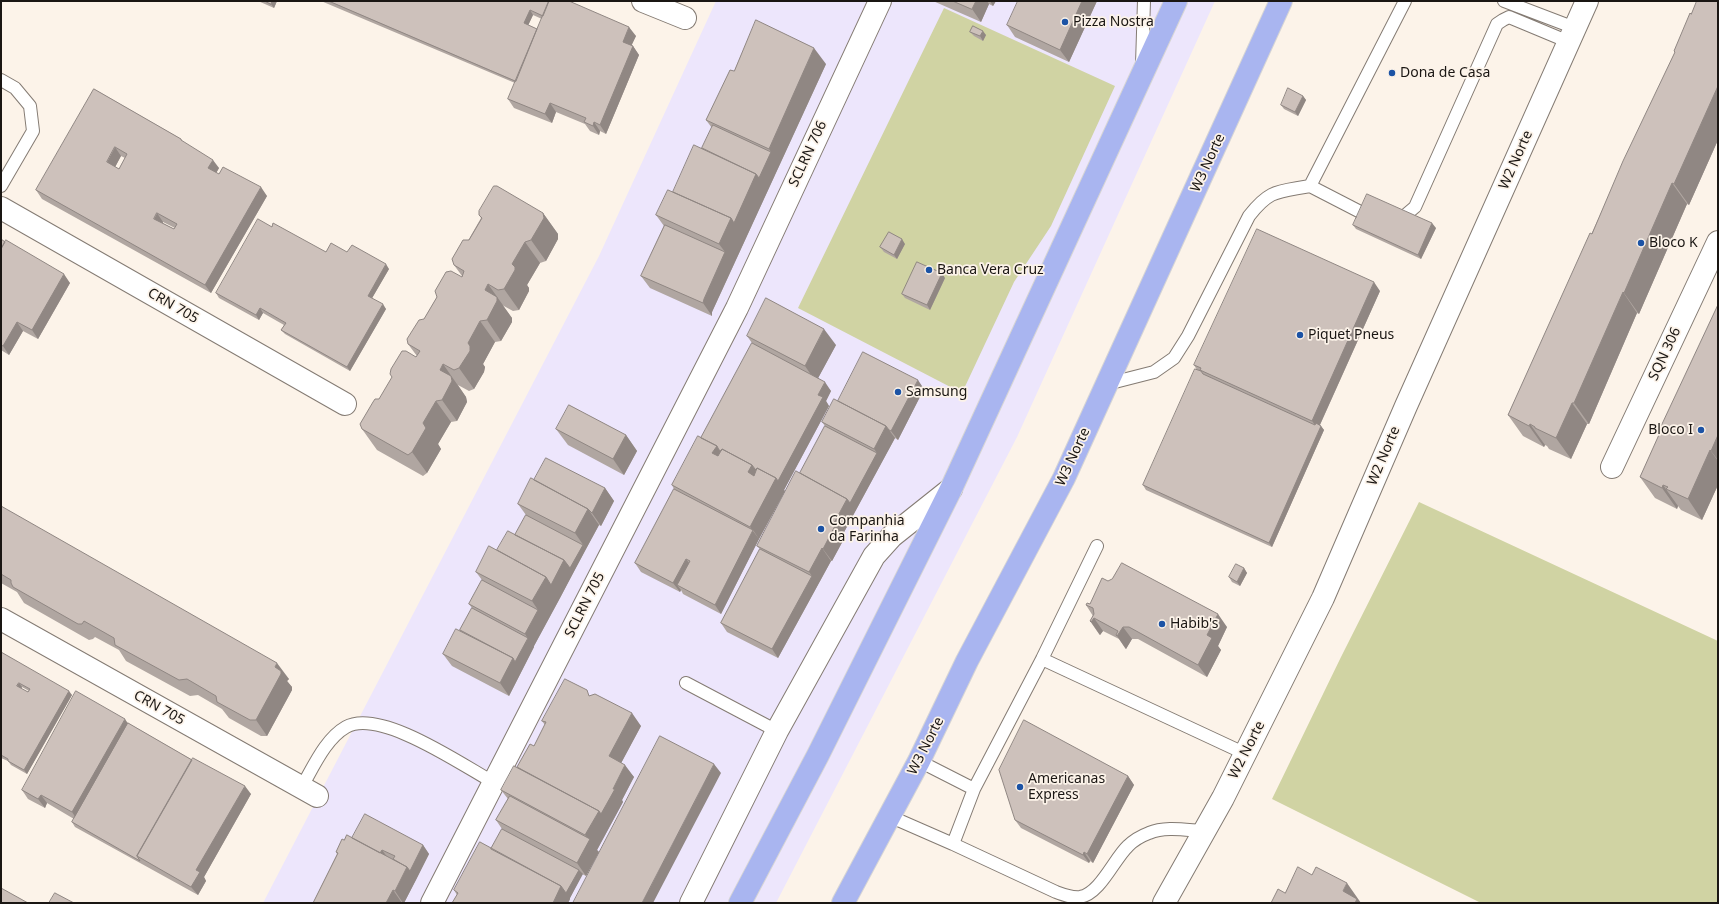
<!DOCTYPE html>
<html>
<head>
<meta charset="utf-8">
<style>
	body { margin:0 }
	#map { position:relative; width:1719px; height:904px; overflow:hidden; background:#fcf3e9; font-family:"Noto Sans",sans-serif }
	canvas { display:block }
	.frame { position:absolute; inset:0; border:2px solid #1a1613; pointer-events:none }
</style>
</head>
<body>
<div id="map">
<canvas width="1719" height="904"></canvas>
<div class="frame"></div>
</div>
<script>
const ctx = document.querySelector('canvas').getContext('2d');
ctx.lineJoin = 'round';
function fillPath(path, color) { ctx.fillStyle = color; ctx.fill(path, 'evenodd'); }
function trace(path, color, width, dash) { ctx.strokeStyle = color; ctx.lineWidth = width; ctx.lineCap = dash ? 'butt' : 'round'; ctx.setLineDash(dash || []); ctx.stroke(path); }
function write(font, color, halo, rows, align = 'center') {
  ctx.font = font + ' "Noto Sans",sans-serif'; ctx.lineWidth = 3.5; ctx.setLineDash([]); ctx.textBaseline = 'middle'; ctx.strokeStyle = halo; ctx.fillStyle = color; for (const [text, x, y, turn = 0] of rows) {
    ctx.save(); ctx.translate(x, y); ctx.rotate((+turn || 0) * Math.PI / 180); ctx.textAlign = isNaN(turn) ? turn : align; if (halo) ctx.strokeText(text, 0, 0); ctx.fillText(text, 0, 0); ctx.restore();
  }
}
const commercial = new Path2D(`
	M716,1H1215L1017,437L776,903H263L599,256Z`);
const green = new Path2D(`
	M944,8L1115,86L1051,226L1014,282L962,393L798,308Z
	M1419,502L1718,641V903H1481L1272,799L1341,657Z`);
const service = new Path2D(`
	M1504,1L1575,28
	M1142,64L1144,1
	M1,80L15,88L30,106L33,131L1,186
	M1310,186L1374,219
	M1395,220L1402,218L1415,207L1497,24L1503,20L1509,17L1569,42
	M1107,384L1154,372L1174,358L1188,336L1249,216C1270,189 1278,192 1310,186L1405,1
	M1042,659L1246,754
	M686,683L777,731
	M919,761L974,789
	M301,788C313,768 325,739 346,727C380,708 462,765 493,782
	M889,816L953,844L1056,892C1064,895 1072,898 1080,897C1100,894 1114,859 1128,846C1134,840 1141,836 1149,833C1165,826 1186,830 1203,831
	M953,844L974,789L1042,659L1097,546`);
const minor = new Path2D(`
	M643,1L685,18
	M1,208L345,404
	M1612,467L1718,242
	M1,619L317,796
	M691,903L777,731L874,556L892,536L951,489`);
const tertiary = new Path2D(`
	M432,903L737,308L880,1
	M1164,903L1223,798L1323,598L1406,406L1587,1`);
const primary = new Path2D(`
	M740,903L818,755L951,489L1176,1
	M843,903L919,761L967,661L1064,478L1281,1`);
const wall = new Path2D(`
	M258,1H277L274,8Z
	M321,1H569L636,36L631,45L633,46L639,55L606,134L600,131L599,135L590,131L585,124L556,112L552,123L514,108L508,99L515,83ZM533,15L542,19L537,29L528,25Z
	M933,1H996L993,6L989,4L981,22Z
	M1097,1L1069,62L1015,37L1007,25Z
	M1718,1V140L1689,205L1687,204L1639,314L1637,313L1589,424H1587L1571,459L1549,449L1547,446L1545,445L1544,447L1523,436L1508,415L1675,52L1674,51L1691,14Z
	M970,32L986,35L983,41L974,36Z
	M826,64L712,312V316L650,288L641,276L664,226L656,215L673,192L702,148L712,128L706,120L734,71Z
	M94,89L181,139L183,142L219,168L216,173L267,196L211,293L42,199L36,190ZM121,156L125,158L119,169L115,167ZM163,222L175,228L174,229L163,223Z
	M1303,96L1306,100L1298,116L1284,109L1281,105Z
	M543,213L558,234V239L546,261L540,263L527,285L529,288V291L519,310L513,311L502,305L512,318V322L501,341L495,342L483,364L485,367L484,372L474,389L469,391L458,385L466,397L467,402L457,421L451,422L438,444L441,449L427,473L423,476L377,450L362,429L379,399L416,357L417,356L408,344L424,319L437,297L462,277V276L454,265L481,218L479,215Z
	M1353,225L1436,228L1421,259L1356,229Z
	M272,227L326,252H347L389,269L372,298L386,309L350,371L285,334L281,330L284,325L263,313L259,320L219,298L216,293Z
	M1,239L70,283L38,339L23,331L9,355L1,350Z
	M905,244L897,259L884,252L880,247Z
	M945,278L930,310L905,298L902,294Z
	M1380,291L1320,425L1324,430L1272,547L1146,490L1143,485L1197,370L1194,365Z
	M1718,305V485L1702,520L1681,510L1678,506L1677,509L1655,498L1640,477L1662,429L1661,427Z
	M747,336L836,345L818,378L831,391L826,401L829,406L784,490L785,491L759,539L721,614L683,594L681,590L680,592L641,572L635,563L674,489L672,485L701,438L752,343Z
	M924,389L898,440L895,438L843,534L845,537L832,561H831L778,658L727,632L721,623L760,549L757,546L800,473L825,426L822,422L838,401Z
	M556,429L626,435L637,451L624,475L568,445Z
	M534,480L605,488L614,501L601,526L599,525L573,573L560,598L534,646V647L509,696L452,666L443,654L460,630L472,608L469,604L482,580L476,572L497,550L515,535L526,515L518,504Z
	M1,506L289,679L287,681L292,687V690L267,736H261L229,718L222,709L198,695L190,696L126,661L119,650L95,637L93,639L89,640L24,603L17,592L1,583Z
	M1244,568L1247,573L1240,586L1232,582L1229,577Z
	M1108,581L1227,627L1218,646L1221,650L1207,677L1138,639H1132L1126,649L1125,648L1119,639L1103,631L1100,635L1099,634L1090,621L1093,616L1086,605L1090,604Z
	M1,652L72,695L27,774L11,765L8,761L1,758ZM22,687L29,691L28,692L21,689Z
	M591,695L641,726L621,763L634,777L622,800L623,802L597,850L599,852L586,876L582,874L570,898V899L568,903H452L457,895L454,890L491,849L502,829L496,820L508,799L501,790L534,746L545,725L542,721Z
	M128,723L251,794L204,877L206,881L198,895L75,827L72,822L74,819L47,803L45,808L28,799L22,790Z
	M1128,776L1134,785L1093,863L1090,861L1089,863L1021,828L1015,820Z
	M352,838L423,845L429,854L404,903H313L337,854L336,852L344,840Z`);
const shadedWall = new Path2D(`
	M272,1H277L274,8L271,4Z
	M976,1H987L989,4L981,22L972,9Z
	M990,1H996L993,6Z
	M1082,1H1097L1069,62L1060,50Z
	M530,10L533,15L527,28L524,23Z
	M629,27L636,36L629,51L623,42Z
	M983,31L986,35L983,41L980,36Z
	M633,46L639,55L606,134L600,125Z
	M814,48L826,64L712,312V316L703,303L704,299L725,252L719,244L731,218L756,174L771,152L769,149Z
	M1718,86V140L1689,205L1674,184Z
	M1303,96L1306,100L1298,116L1295,112Z
	M550,103L556,112L552,123L545,114Z
	M594,122L600,131L599,135L593,126Z
	M115,147L121,156L113,171L107,162Z
	M213,160L219,168L214,177L208,168Z
	M1672,183L1687,204L1639,314L1624,293Z
	M261,187L267,196L211,293L205,285Z
	M157,213L163,222L161,227L154,219Z
	M543,213L558,234V239L546,261L531,240Z
	M1432,223L1436,228L1421,259L1418,255Z
	M902,239L905,244L897,259L894,255Z
	M525,242L540,263L527,285L529,288V291L519,310L504,289L512,264Z
	M386,264L389,269L371,300L368,296Z
	M942,273L945,278L930,310L927,305Z
	M64,274L70,283L38,339L32,330Z
	M1374,282L1380,291L1318,429L1312,421Z
	M488,284L512,318V322L501,341L487,320L485,290Z
	M1623,292L1637,313L1589,424L1574,403Z
	M383,304L386,309L350,371L347,367Z
	M260,308L263,313L259,320L256,315Z
	M480,321L495,342L483,364L485,367L484,372L474,389L459,368L468,343Z
	M17,322L23,331L9,355L3,346Z
	M824,329L836,345L816,382L805,366Z
	M443,364L466,397L467,402L457,421L442,400L440,370Z
	M918,380L924,389L898,440L891,431Z
	M825,382L831,391L826,401L829,406L784,490L785,491L759,539L750,527Z
	M436,401L451,422L438,444L441,449L427,473L412,452L423,423Z
	M1572,403L1587,424L1571,459L1556,438Z
	M1530,424L1545,445L1544,447L1529,426Z
	M886,426L895,438L843,534L845,537L832,561L823,549L834,523L847,499L877,453L874,449Z
	M1321,426L1324,430L1272,547L1269,543Z
	M626,435L637,451L624,475L613,459Z
	M1718,435V460L1711,451Z
	M717,446L725,459L721,466L712,453Z
	M1710,450L1718,461V485L1702,520L1688,499Z
	M752,465L761,478L757,485L748,472Z
	M1663,485L1678,506L1677,509L1662,488Z
	M605,488L614,501L601,526L592,513Z
	M588,509L599,525L586,549L575,533Z
	M753,530L759,539L721,614L715,605Z
	M583,545L586,549L560,598L534,646V647L509,696L500,683L513,658L528,639L525,634L538,610L532,601L546,577L564,560Z
	M822,548L831,561L778,658L772,649L812,576L809,572Z
	M686,559L693,568L677,585L681,590L680,592L673,583Z
	M1244,568L1247,573L1240,586L1237,582Z
	M1218,614L1227,627L1218,646L1221,650L1207,677L1198,665L1207,635Z
	M1094,618L1103,631L1100,635L1091,622Z
	M1123,627L1132,639L1126,649L1117,636Z
	M277,663L289,679L287,681L292,687V690L267,736L256,720L275,667Z
	M19,683L22,687L20,691L17,686Z
	M69,691L72,695L27,774L24,770Z
	M632,713L641,726L618,769L609,756Z
	M125,719L131,728L78,821L72,812Z
	M714,764L721,773L653,903H642Z
	M625,765L634,777L622,800L623,802L597,850L599,852L586,876L577,863L589,840L585,835L599,811L613,789Z
	M1128,776L1134,785L1093,863L1087,854Z
	M245,786L251,794L204,877L206,881L198,895L191,887L196,870Z
	M41,795L47,803L45,808L38,799Z
	M423,845L429,854L416,880L404,903H403L395,891L407,867Z
	M382,850L388,858L379,855Z
	M1084,852L1090,861L1089,863L1083,855Z
	M579,870L583,874L570,898V899L568,903H553L561,886Z
	M1347,883L1361,903H1351L1343,891Z
	M393,890L402,903H386Z`);
const building = new Path2D(`
	M265,1H272L271,4Z
	M329,1H549L543,16L530,10L524,23L537,29L516,81Z
	M549,1H569L629,27L623,42L633,46L600,125L594,122L593,126L584,122L586,118L550,103L545,114L508,99Z
	M953,1H976L972,9Z
	M1018,1H1082L1060,50L1007,25Z
	M1697,1H1718V86L1674,184L1672,183L1624,293L1623,292L1574,403H1572L1556,438L1535,428V427L1530,424L1529,426L1508,415L1590,233L1592,234L1623,161L1675,52L1674,51L1690,13L1691,14Z
	M756,20L814,48L769,149L706,120L730,70L734,71Z
	M973,26L983,31L980,36L970,32Z
	M1288,88L1303,96L1295,112L1281,105Z
	M94,89L181,139V140L213,160L208,168L219,174L223,167L261,187L205,285L36,190ZM115,147L127,154L119,169L107,162ZM157,213L177,224L174,229L154,219Z
	M713,125L771,152L759,178L756,174L702,148Z
	M694,145L756,174L734,223L731,218L673,192Z
	M494,186H497L543,213L544,218L531,240L525,242L512,264L515,267V270L504,289L498,290L488,284L485,290L497,297V301L487,320L480,321L468,343L470,346V351L459,368L454,370L443,364L440,370L451,376L452,381L442,400L436,401L423,423L426,428L412,452L408,455L362,429L360,424L373,402L375,399H379L392,377L390,374L391,369L402,351H406L416,357L420,351L408,344L407,339L419,320L424,319L437,297L435,291L446,272L451,271L462,277L464,271L454,265L452,259L463,240H469L482,218L479,215V211Z
	M668,190L731,218L719,244L656,215Z
	M1367,194L1432,223L1418,255L1353,225Z
	M258,219L272,227L273,223L326,252L331,243L347,252L352,245L386,264L368,296L383,304L347,367L281,330L286,323L260,308L256,315L216,293Z
	M665,225L725,252L704,299L703,303L641,276Z
	M1257,229L1374,282L1312,421L1200,370L1201,368L1194,365Z
	M889,232L902,239L894,255L880,247Z
	M1,239L5,242L1,249Z
	M6,240L64,274L32,330L17,322L3,346L1,345V249Z
	M917,262L942,273L927,305L902,294Z
	M766,298L824,329L805,366L747,336Z
	M1718,305V435L1711,451L1710,450L1688,499L1666,489L1668,487L1663,485L1662,488L1640,477L1662,428L1661,427Z
	M752,343L825,382L818,395L823,397L778,481L776,478L757,468L756,470L755,469L752,465L722,449L721,451L719,450L717,446L701,438Z
	M863,352L918,380L891,431L889,430L886,426L838,401Z
	M1195,369L1201,371L1203,374L1315,425L1316,423L1321,426L1269,543L1143,485Z
	M834,399L886,426L874,449L822,422Z
	M569,405L626,435L613,459L556,429Z
	M825,426L877,453L850,503L847,499L800,473Z
	M698,436L717,446L712,453L718,456L722,449L752,465L748,472L754,476L757,468L776,478L750,527L672,485Z
	M546,458L605,488L592,513L588,509L534,480Z
	M796,471L847,499L834,523L836,524L823,549L822,548L809,572L757,546Z
	M531,478L588,509L575,533L518,504Z
	M674,489L753,530L715,605L677,585L690,561L686,559L673,583L635,563Z
	M1,506L277,663L275,667L281,671V674L256,720H250L217,702L216,696L187,679L179,680L115,645L114,638L84,621L82,624H78L13,587L11,583V580L1,574Z
	M526,515L583,545L570,568L564,560L515,535Z
	M508,531L564,560L551,585L546,577L497,550Z
	M489,546L546,577L532,601L476,572Z
	M760,549L812,576L772,649L721,623Z
	M1122,563L1218,614L1207,635L1212,638L1198,665L1129,627H1123L1117,636L1116,635L1118,631L1094,618L1091,622L1090,621L1094,614L1093,608L1086,605L1087,603L1090,604L1102,578L1108,581L1112,579Z
	M1236,564L1244,568L1237,582L1229,577Z
	M482,580L538,610L525,634L469,604Z
	M472,608L528,638L515,662L513,658L460,630Z
	M456,629L513,658L500,683L443,654Z
	M1,652L69,691L24,770L8,761V759L1,755ZM19,683L30,689L28,692L17,686Z
	M565,679L587,690L589,696L595,694L632,713L609,756L625,765L613,789H615L601,814L599,811L517,767L530,744L534,746L546,722L542,721Z
	M76,691L125,719L72,812L41,795L38,799L22,790Z
	M1024,720L1128,776L1087,854L1084,852L1083,855L1015,820L999,770Z
	M128,723L192,760L137,856L140,861L72,822Z
	M660,736L714,764L642,903H573Z
	M193,758L245,786L196,870L200,872L191,887L137,856Z
	M514,766L599,811L585,835L501,790Z
	M510,796L590,839L577,863L496,820Z
	M365,814L423,845L410,871L407,867L393,859L395,856L382,850L380,853L352,838Z
	M502,829L579,870L566,893L561,886L491,849Z
	M347,835L407,867L395,891L393,890L386,903H313L338,853L336,852L342,839L344,840Z
	M480,842L561,886L553,903H452L458,893L454,890Z
	M1298,867L1312,875L1316,867L1347,883L1343,891L1357,899L1355,903H1271L1278,889L1285,893Z
	M1,888L28,903H1Z
	M55,893L74,903H49Z`);
const markers = [
	[1065,22,4,"#1c53a5"],
	[1392,73,4,"#1c53a5"],
	[1641,243,4,"#1c53a5"],
	[929,270,4,"#1c53a5"],
	[1300,335,4,"#1c53a5"],
	[898,392,4,"#1c53a5"],
	[1701,430,4,"#1c53a5"],
	[821,529,4,"#1c53a5"],
	[1162,624,4,"#1c53a5"],
	[1020,787,4,"#1c53a5"]
];
const poiNames = [
	["Pizza Nostra",1073,22],
	["Dona de Casa",1400,73],
	["Bloco K",1649,243],
	["Banca Vera Cruz",937,270],
	["Piquet Pneus",1308,335],
	["Samsung",906,392],
	["Bloco I",1693,430,"right"],
	["Companhia",829,521],
	["da Farinha",829,537],
	["Habib's",1170,624],
	["Americanas",1028,779],
	["Express",1028,795]
];
const streetNames = [
	["SCLRN 706",808,154,-65],
	["W2 Norte",1516,160,-66],
	["W3 Norte",1208,163,-65],
	["CRN 705",173,306,30],
	["SQN 306",1665,354,-65],
	["W2 Norte",1384,456,-67],
	["W3 Norte",1073,457,-65],
	["SCLRN 705",585,605,-63],
	["CRN 705",159,708,29],
	["W3 Norte",926,746,-63],
	["W2 Norte",1247,750,-63]
];
fillPath(commercial, '#ede6fc');
fillPath(green, '#d0d3a3');
trace(service, '#847b73', 14);
trace(minor, '#847b73', 24);
trace(tertiary, '#847b73', 24);
trace(primary, '#d6d5d5', 24);
trace(service, '#fff', 12);
trace(minor, '#fff', 22);
trace(tertiary, '#fff', 22);
trace(primary, '#a9b5f0', 22);
fillPath(wall, '#b0a6a1');
fillPath(shadedWall, '#908783');
fillPath(building, '#cdc1bb');
trace(building, '#908783', 1);
for (const [x, y, r, color] of markers) { const dot = new Path2D(); dot.arc(x, y, r, 0, 2 * Math.PI); ctx.fillStyle = color; ctx.fill(dot); trace(dot, '#fcf3e9', 1.5); }
write('14px', '#1a1613', '#fcf3e9', poiNames, 'left');
write('14px', '#1a1613', '#fcf3e9', streetNames);
</script>
</body>
</html>
